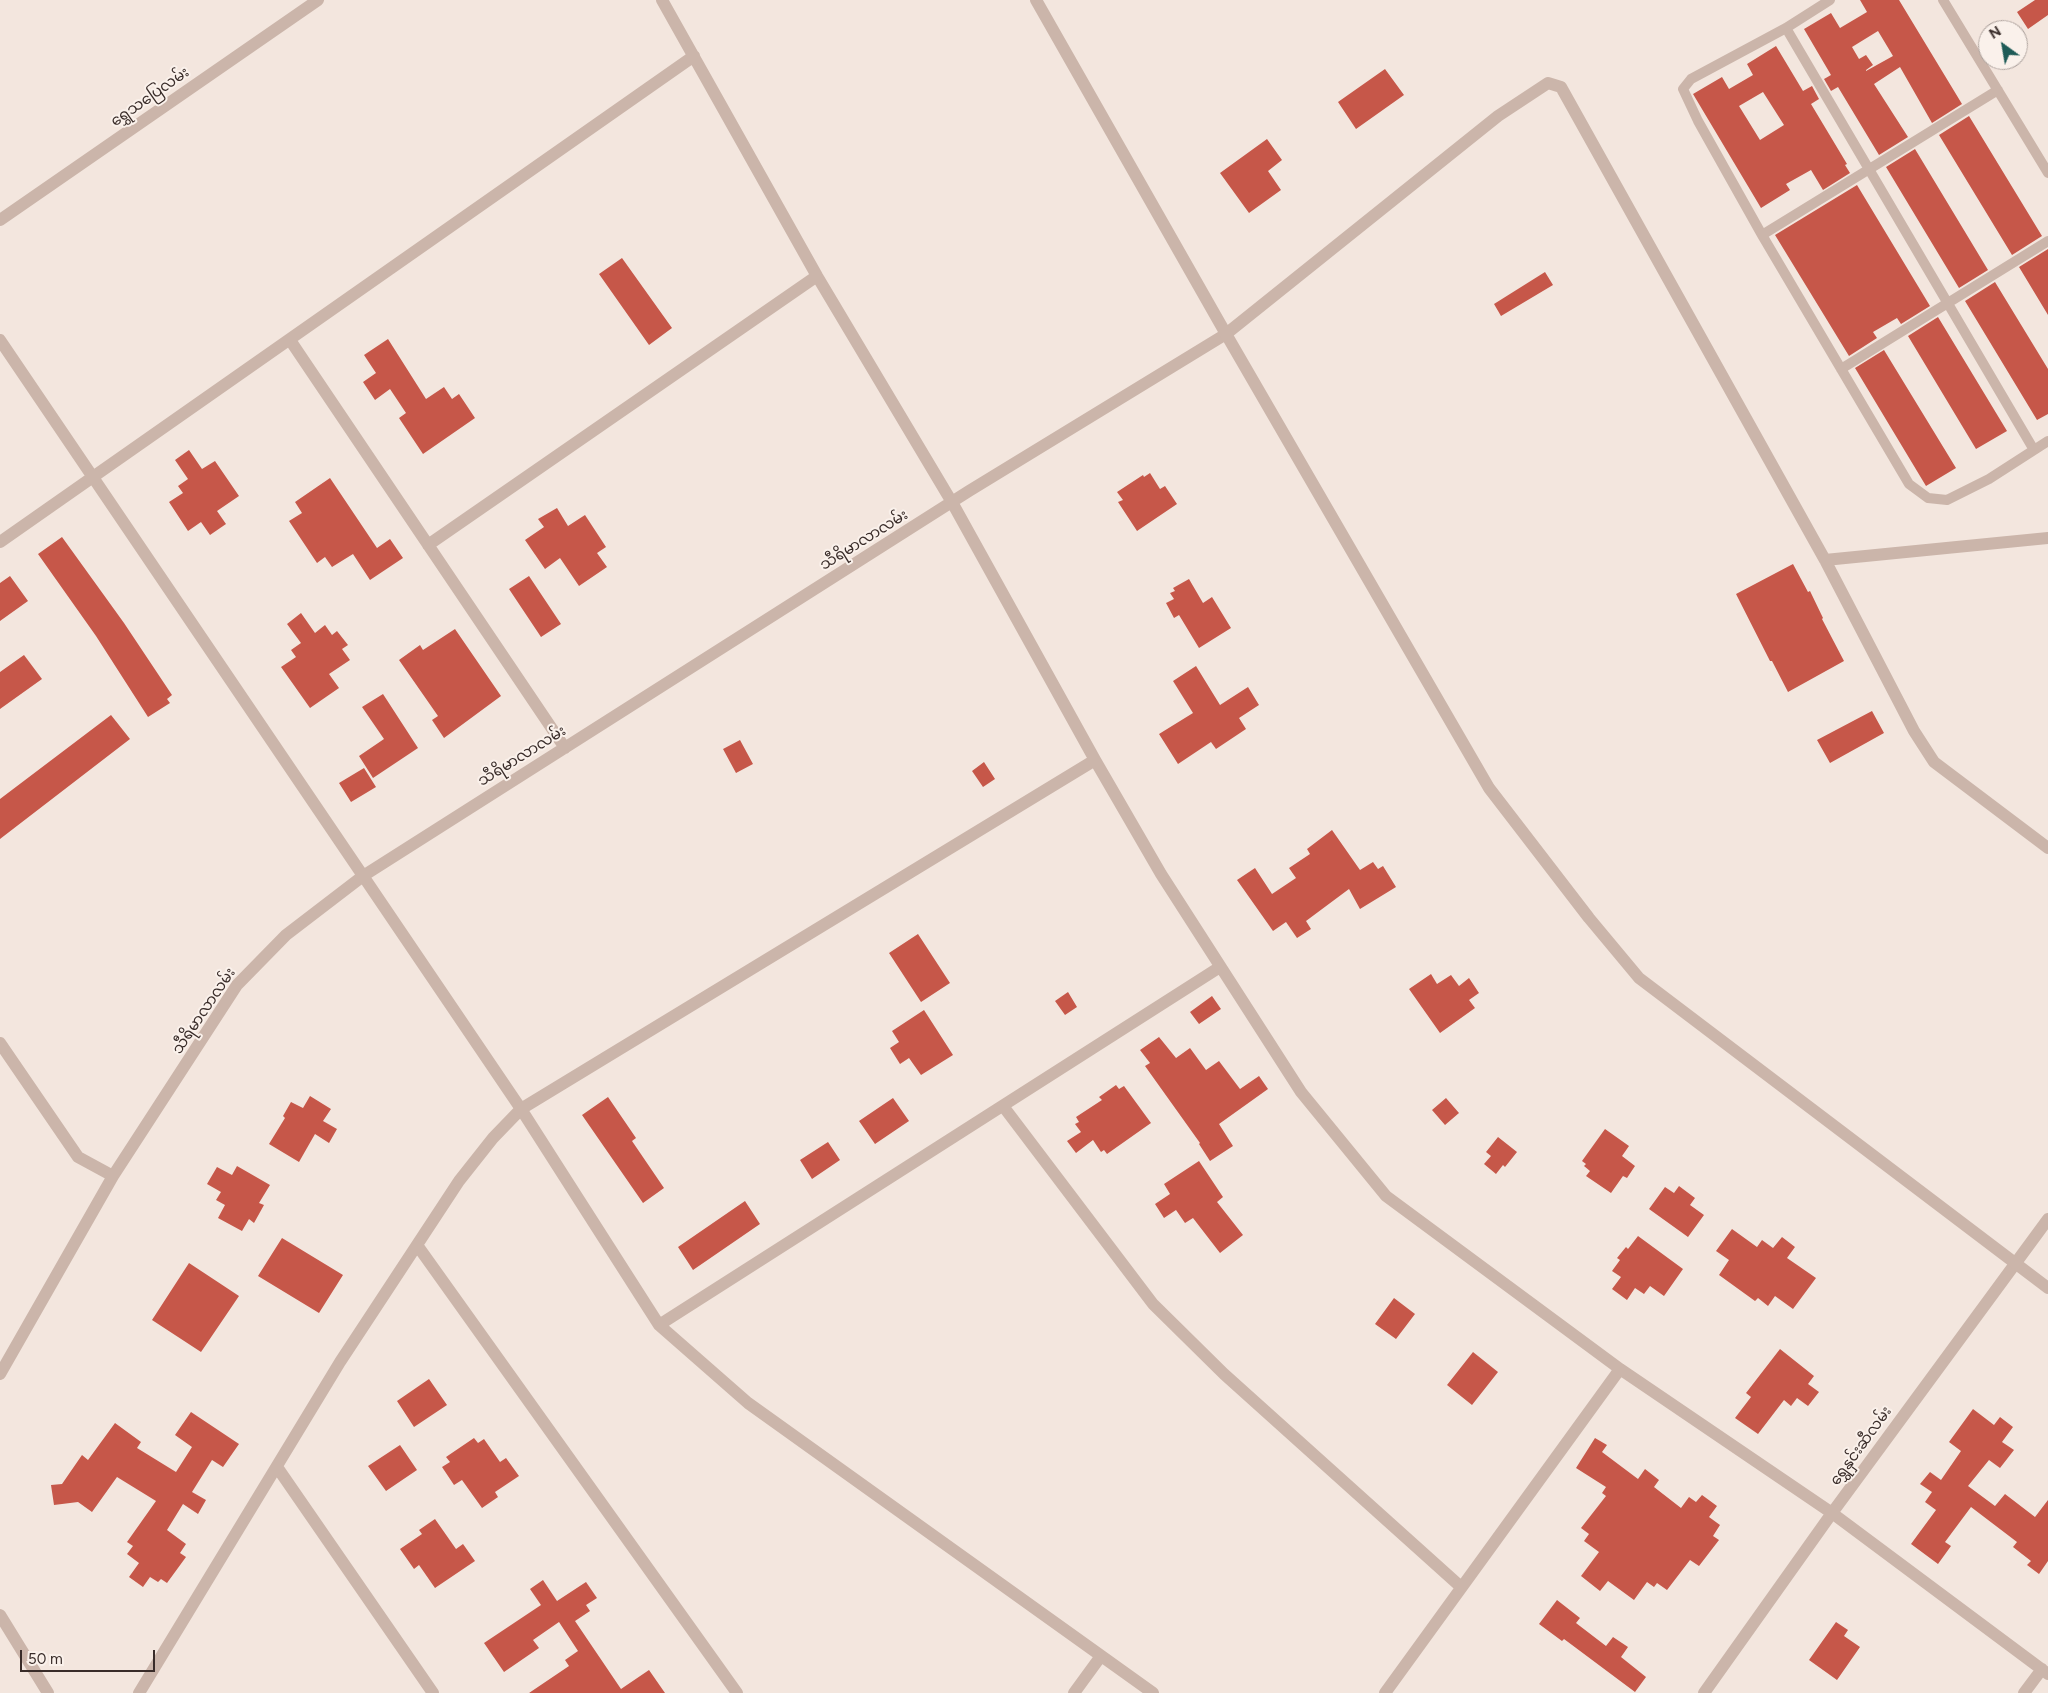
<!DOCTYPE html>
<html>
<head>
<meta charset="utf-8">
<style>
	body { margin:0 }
	#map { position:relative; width:2048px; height:1693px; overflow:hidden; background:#f3e6de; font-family:Figtree,sans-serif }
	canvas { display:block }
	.north { position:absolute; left:1978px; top:20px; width:50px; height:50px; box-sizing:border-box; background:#faf1eb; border:1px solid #ada29d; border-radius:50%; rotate:328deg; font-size:14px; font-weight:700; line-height:20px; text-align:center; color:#392c29 }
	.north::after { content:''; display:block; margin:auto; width:18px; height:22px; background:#1e5b57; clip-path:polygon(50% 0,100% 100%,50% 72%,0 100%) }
	.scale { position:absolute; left:20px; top:1650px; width:135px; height:22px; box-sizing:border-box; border:2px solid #392c29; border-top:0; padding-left:6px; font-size:15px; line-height:18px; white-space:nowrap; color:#392c29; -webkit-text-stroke:4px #faf1eb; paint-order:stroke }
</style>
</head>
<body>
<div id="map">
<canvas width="2048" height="1693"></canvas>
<div class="north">N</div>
<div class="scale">50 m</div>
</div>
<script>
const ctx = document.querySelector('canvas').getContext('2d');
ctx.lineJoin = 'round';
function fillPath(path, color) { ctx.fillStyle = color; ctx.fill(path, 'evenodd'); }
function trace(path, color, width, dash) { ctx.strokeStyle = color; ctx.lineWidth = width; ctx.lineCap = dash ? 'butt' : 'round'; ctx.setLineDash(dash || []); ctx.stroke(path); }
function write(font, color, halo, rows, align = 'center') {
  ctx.font = font + ' Figtree,"Noto Sans Myanmar",sans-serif'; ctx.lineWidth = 4; ctx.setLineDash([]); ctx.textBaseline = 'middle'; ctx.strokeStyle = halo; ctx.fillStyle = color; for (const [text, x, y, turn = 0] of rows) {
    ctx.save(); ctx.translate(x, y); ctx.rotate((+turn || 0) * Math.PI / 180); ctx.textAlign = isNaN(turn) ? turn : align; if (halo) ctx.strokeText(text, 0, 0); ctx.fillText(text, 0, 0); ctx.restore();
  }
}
const building = new Path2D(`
	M1860,0H1899L1962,104L1932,123L1900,67L1874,84L1908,137L1879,155L1838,87L1831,91L1824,79L1831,75L1804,29L1831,13L1840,28L1867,12ZM1878,31L1893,56L1866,71V70L1873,65L1866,55L1859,59L1852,47Z
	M2035,0H2048V15L2028,29L2017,12Z
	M1776,46L1803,91L1812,86L1819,99L1811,104L1847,164L1845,165L1850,173L1823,190L1811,170L1786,184L1790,190L1761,208L1693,94L1722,77L1729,89L1753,75L1747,64ZM1763,92L1784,125L1760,140L1739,106Z
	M1385,69L1404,95L1356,129L1338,102Z
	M1969,116L2042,236L2012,255L1939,135Z
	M1267,139L1282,160L1268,171L1281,190L1249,213L1220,173Z
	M1915,149L1988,270L1959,288L1886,167Z
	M1857,185L1930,306L1901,324L1897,318L1873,332L1877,338L1849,356L1775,235Z
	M2048,249V315L2019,267Z
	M622,258L672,328L649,345L599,274Z
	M1545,272L1553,285L1501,316L1494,304Z
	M1995,282L2048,369V414L2037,420L1965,301Z
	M1938,317L2007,431L1976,449L1908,336Z
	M388,339L426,399L444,387L452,399L459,394L475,418L423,454L399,418L406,413L390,389L375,400L363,382L376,373L364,355Z
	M1884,350L1956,468L1926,486L1855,368Z
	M189,450L202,469L215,461L239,496L217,511L226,524L210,535L201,522L188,531L169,502L183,493L178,486L188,479L175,460Z
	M1150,473L1160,489L1165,486L1177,504L1137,531L1118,502L1123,500L1117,492L1143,475L1144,477Z
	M330,478L377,548L390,539L403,558L370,580L353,554L332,567L325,557L317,563L289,521L302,513L295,502Z
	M557,508L568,526L585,515L606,547L597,553L607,567L579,586L560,558L545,569L525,540L544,527L538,519Z
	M62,537L124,623L172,695L167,699L170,703L148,717L96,636L38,554Z
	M1793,564L1808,592L1810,591L1823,618L1822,619L1844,661L1788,692L1772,661H1770L1736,594Z
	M10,576L28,601L0,621V583Z
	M529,576L561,624L541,637L509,589Z
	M1189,579L1203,603L1212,597L1231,628L1199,648L1179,615L1174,618L1166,603L1174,599L1170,593L1175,591L1173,588Z
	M301,613L315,633L325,625L332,635L337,631L348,645L342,649L350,660L329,674L339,688L310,708L281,667L296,657L291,650L301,643L287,624Z
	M455,629L501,696L444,738L432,720L438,716L399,660L420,645L423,650Z
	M24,655L42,679L0,709V672Z
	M1196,666L1220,705L1248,687L1259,705L1239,718L1246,729L1216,749L1211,742L1178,764L1159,734L1193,713L1173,681Z
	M383,694L418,748L373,778L359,756L384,739L362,707Z
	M1872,711L1884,733L1830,763L1817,740Z
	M111,715L130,739L0,839V799Z
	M740,740L753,764L736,773L723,749Z
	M984,762L995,779L983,787L972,771Z
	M364,768L376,787L351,802L339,783Z
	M1332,830L1360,870L1373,862L1378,869L1383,866L1396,887L1360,909L1349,889L1306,921L1311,929L1297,938L1286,922L1273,931L1237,880L1255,868L1272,894L1296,878L1289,868L1310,854L1307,849Z
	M918,934L950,983L921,1002L889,953Z
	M1431,974L1437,984L1451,975L1459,986L1469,978L1479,993L1469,1000L1475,1008L1440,1033L1409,989Z
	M1068,992L1077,1007L1065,1015L1055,1001Z
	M1212,996L1221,1009L1199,1024L1190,1012Z
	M924,1010L953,1055L921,1075L909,1058L900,1064L890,1048L899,1042L892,1031Z
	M1159,1037L1176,1058L1190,1048L1206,1070L1219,1061L1240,1089L1259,1076L1268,1089L1219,1124L1233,1146L1210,1161L1199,1144L1200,1143L1145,1066L1150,1063L1140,1050Z
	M1116,1085L1119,1089L1124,1086L1151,1123L1107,1154L1104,1150L1101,1152L1093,1140L1076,1153L1067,1141L1081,1132L1075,1124L1079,1122L1076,1117L1102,1100L1099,1097Z
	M310,1096L331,1109L323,1121L337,1129L329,1143L315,1134L299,1162L269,1144L285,1118L283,1116L291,1102L303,1108Z
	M608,1097L636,1138L632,1141L664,1188L643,1203L582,1115Z
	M893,1098L909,1121L875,1144L859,1121Z
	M1446,1098L1459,1113L1445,1125L1432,1110Z
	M1605,1129L1629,1146L1622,1156L1635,1166L1627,1178L1623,1176L1611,1193L1586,1176L1590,1171L1584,1166L1586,1164L1582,1161Z
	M1498,1137L1517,1152L1505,1167L1503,1165L1496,1174L1484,1164L1491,1156L1486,1152Z
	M828,1142L840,1160L812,1179L800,1160Z
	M1199,1161L1223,1197L1217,1202L1243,1235L1220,1253L1193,1218L1185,1223L1176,1210L1164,1218L1155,1204L1170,1194L1164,1184Z
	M237,1166L270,1185L259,1203L264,1205L254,1223L249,1219L242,1231L218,1218L225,1205L216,1200L221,1192L207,1184L217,1167L232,1175Z
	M1679,1186L1695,1198L1690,1205L1704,1215L1688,1237L1649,1209L1665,1187L1674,1193Z
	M745,1201L760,1224L693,1270L678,1247Z
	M1732,1229L1757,1247L1762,1240L1773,1248L1782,1237L1795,1247L1787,1258L1816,1278L1793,1309L1775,1296L1768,1306L1758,1298L1755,1301L1719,1275L1729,1260L1716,1251Z
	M1638,1236L1683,1269L1664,1296L1650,1286L1644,1294L1635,1288L1627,1300L1612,1289L1621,1277L1612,1271L1620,1260L1617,1258L1626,1247L1628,1249Z
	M282,1238L343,1275L319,1313L258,1276Z
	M189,1263L239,1296L201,1352L152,1320Z
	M1394,1298L1415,1314L1396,1339L1375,1324Z
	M1780,1349L1814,1376L1808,1384L1819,1392L1808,1406L1797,1398L1791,1406L1784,1400L1758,1434L1735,1418L1751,1397L1746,1393Z
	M1473,1352L1498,1372L1472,1405L1447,1385Z
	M429,1379L447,1405L414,1427L397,1401Z
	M1973,1409L1994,1425L2000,1417L2013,1427L2002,1442L2014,1450L2000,1468L1989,1460L1968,1486L1995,1506L2005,1494L2035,1517L2048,1500V1561L2039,1574L2027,1565L2031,1561L2013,1547L2017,1542L1971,1507L1945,1542L1951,1546L1938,1564L1911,1544L1936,1510L1925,1502L1932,1492L1920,1484L1930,1472L1941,1480L1961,1451L1949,1442Z
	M191,1412L239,1444L223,1467L212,1460L192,1492L206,1500L198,1514L183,1504L167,1530L186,1544L180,1553L186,1557L167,1583L161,1579L158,1582L150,1577L143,1587L129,1577L139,1563L127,1554L133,1546L127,1542L156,1501L117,1477L92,1512L78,1502L54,1505L51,1485L62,1484L82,1455L88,1460L115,1423L141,1442L137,1448L176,1472L192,1447L175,1435Z
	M474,1438L478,1443L484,1439L500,1462L506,1458L519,1476L495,1492L498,1497L482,1508L462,1480L454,1485L442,1467L450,1462L446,1457Z
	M1595,1438L1607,1445L1602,1452L1638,1479L1645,1469L1659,1480L1654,1487L1681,1508L1689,1497L1696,1502L1702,1495L1717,1506L1709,1517L1720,1525L1713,1536L1719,1540L1699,1566L1690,1560L1667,1590L1657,1583L1654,1587L1647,1582L1634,1600L1608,1581L1600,1591L1581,1576L1599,1552L1584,1541L1589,1534L1581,1528L1606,1496L1602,1493L1606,1487L1576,1468Z
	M400,1445L417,1470L386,1491L368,1466Z
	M435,1519L456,1549L463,1544L475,1561L435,1588L419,1565L414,1569L400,1549L422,1534L419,1530Z
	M543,1580L557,1601L586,1582L597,1598L586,1605L590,1611L575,1621L621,1689L649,1670L665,1693H529L569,1666L565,1660L578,1651L559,1622L533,1640L539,1648L504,1672L484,1643L541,1605L530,1589Z
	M1557,1600L1580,1618L1576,1623L1606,1646L1613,1637L1628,1647L1621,1657L1646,1677L1635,1692L1564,1639L1562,1641L1539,1624Z
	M1836,1622L1848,1630L1844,1636L1860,1647L1837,1680L1809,1660Z`);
const service = new Path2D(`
	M1830,0L1786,28L1691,79L1683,89L1698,121L1762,235L1909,484L1928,498L1947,500L1989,479L2048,441
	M1943,0L2048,173
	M1786,28L2034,450
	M1762,235L1998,90
	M1841,369L2048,241`);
const minor = new Path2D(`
	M662,0L817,276L953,504L1095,760L1161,874L1301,1092L1386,1196L1620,1369L1832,1513L2048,1674
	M0,220L318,0
	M0,340L521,1109L659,1325L748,1403L1153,1693
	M290,340L565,748
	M0,542L694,56
	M428,545L817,276
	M1825,560L2048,538
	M0,1043L78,1157L113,1176
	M1003,1106L1153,1304L1224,1374L1461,1587
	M417,1245L737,1693
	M659,1325L1220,967
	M0,1374L113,1176L237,985L286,935L363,876L969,491L1226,334L1498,116L1548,83L1561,87L1825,560L1914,731L1934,762L2048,848
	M277,1467L433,1693
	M139,1693L340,1362L459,1181L493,1138L521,1109L1095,760
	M1074,1693L1101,1656
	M1385,1693L1620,1369
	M1704,1693L1832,1513L2048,1219
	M2024,1693L2042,1669`);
const tertiary = new Path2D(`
	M1036,0L1226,334L1489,788L1589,918L1639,978L2048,1288
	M0,1615L48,1693`);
const streetNames = [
	["ရွှေသပြေလမ်း",150,97,-35],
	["သီရိမာလာလမ်း",864,540,-32],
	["သီရိမာလာလမ်း",522,756,-32],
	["သီရိမာလာလမ်း",204,1011,-56],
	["ရွှေနှင်းဆီလမ်း",1861,1446,-54]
];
fillPath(building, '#c65749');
trace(service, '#cbb5aa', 10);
trace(minor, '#cbb5aa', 12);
trace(tertiary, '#cbb5aa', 12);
write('15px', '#392c29', '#faf1eb', streetNames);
</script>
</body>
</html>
